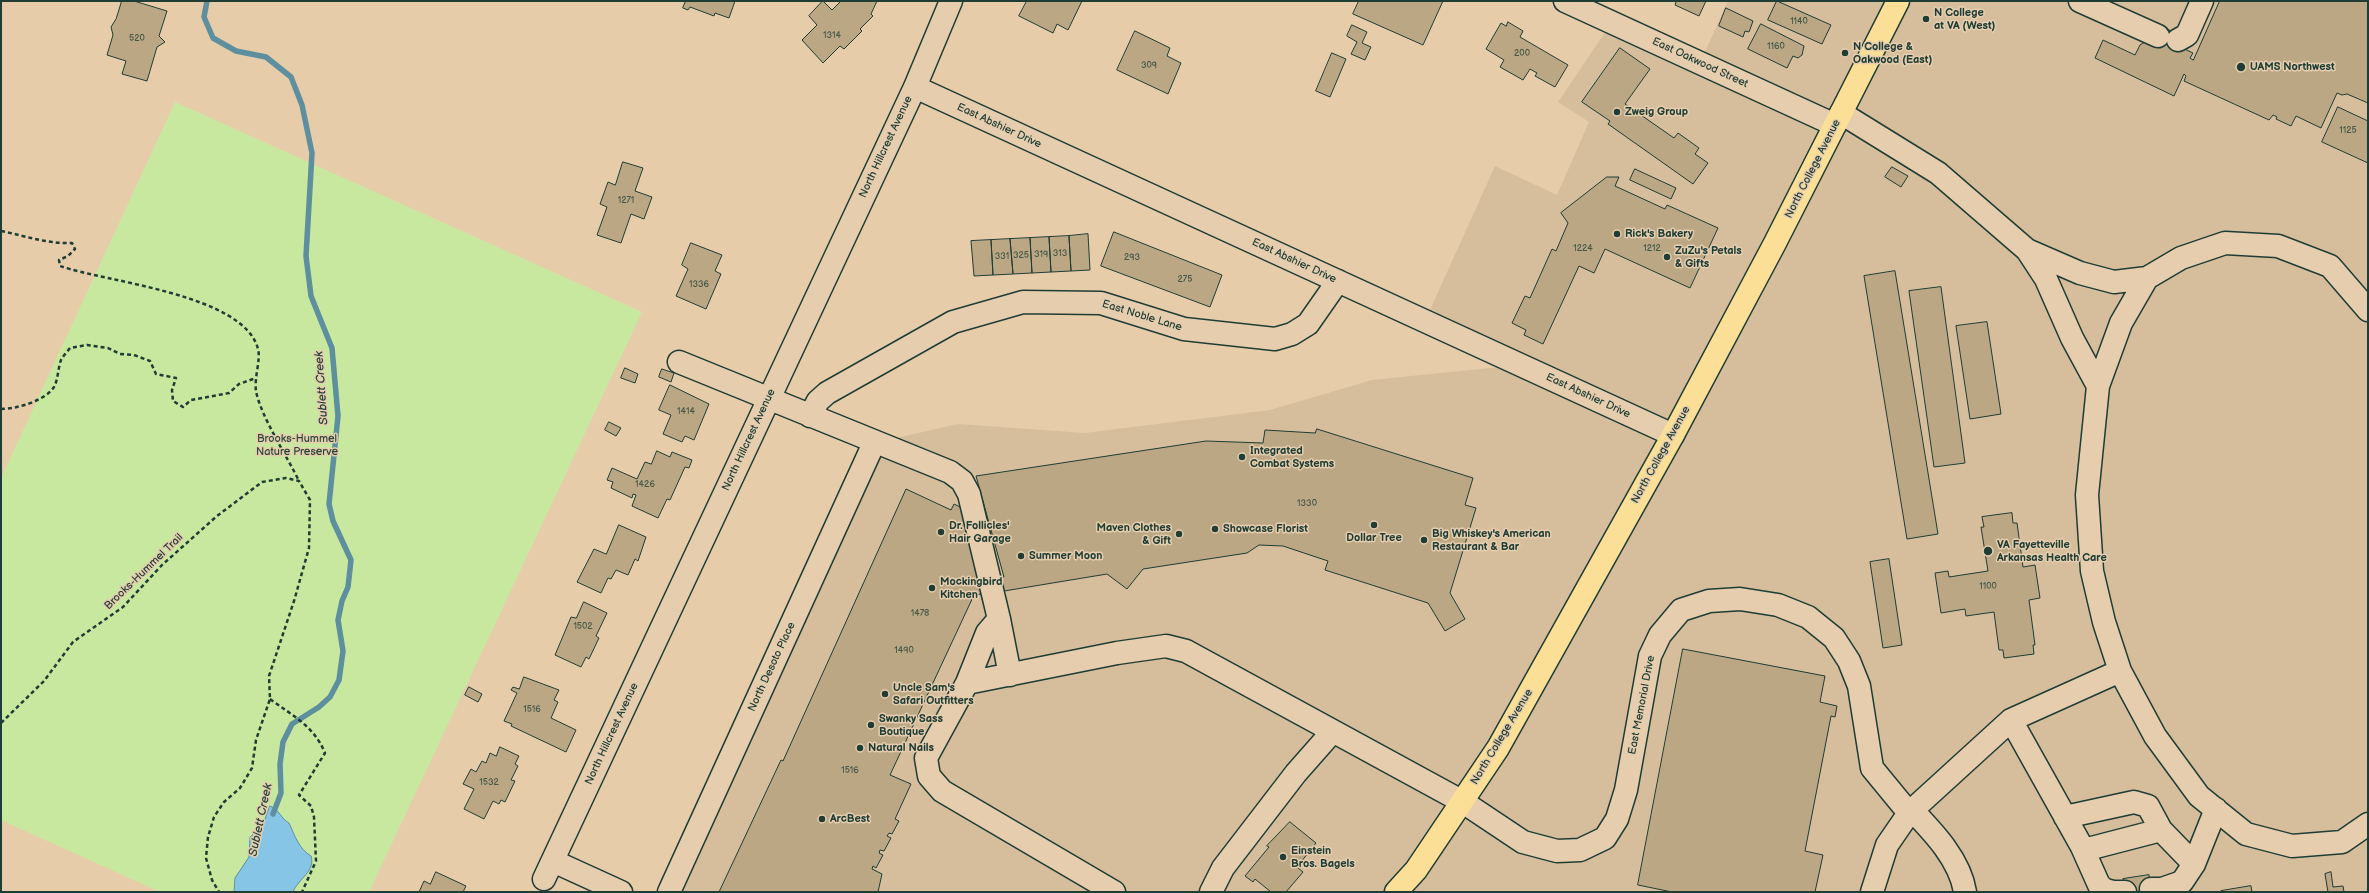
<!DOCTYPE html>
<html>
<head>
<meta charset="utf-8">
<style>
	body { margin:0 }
	#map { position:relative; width:2369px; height:893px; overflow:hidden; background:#e7cca9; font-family:"Balsamiq Sans",sans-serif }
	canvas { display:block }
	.frame { position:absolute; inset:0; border:2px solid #1f3d34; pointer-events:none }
</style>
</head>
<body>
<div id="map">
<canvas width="2369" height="893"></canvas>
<div class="frame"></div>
</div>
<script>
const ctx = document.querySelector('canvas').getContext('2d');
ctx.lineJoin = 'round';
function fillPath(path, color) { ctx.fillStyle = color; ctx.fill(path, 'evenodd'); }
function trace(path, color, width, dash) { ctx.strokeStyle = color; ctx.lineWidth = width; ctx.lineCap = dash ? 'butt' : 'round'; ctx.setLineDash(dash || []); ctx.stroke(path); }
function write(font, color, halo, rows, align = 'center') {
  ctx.font = font + ' "Balsamiq Sans",sans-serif'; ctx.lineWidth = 3; ctx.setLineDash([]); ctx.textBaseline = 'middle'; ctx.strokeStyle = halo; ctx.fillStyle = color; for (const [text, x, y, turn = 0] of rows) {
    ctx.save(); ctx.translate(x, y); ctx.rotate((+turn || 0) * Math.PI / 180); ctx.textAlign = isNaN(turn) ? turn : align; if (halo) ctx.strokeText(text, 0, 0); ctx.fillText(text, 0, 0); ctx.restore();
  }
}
const built = new Path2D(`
	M1728,1H2368V892H669L874,443L958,424L1085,433L1270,410L1372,380L1519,365L1425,321L1495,166L1557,195L1589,122L1558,102L1612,22L1700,63Z`);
const green = new Path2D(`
	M175,102L642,312L369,892H160L1,820V478Z`);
const water = new Path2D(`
	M270,806C280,810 281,819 289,823C295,836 299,849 311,856C316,871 298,879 293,892H234L235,878L249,857L250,837L262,827Z`);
const stream = new Path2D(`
	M207,1L204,17L213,38L236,51L266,57L291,77L302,105L312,153L306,256L311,296L332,348L338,416L329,504L333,521L351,560L348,587L342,601L338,620L343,651L339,680L330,697L319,707L292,724L283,742L280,764L281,793L273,814`);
const building = new Path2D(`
	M122,1H134L167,11L159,36L165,42L157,47L147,81L122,74L126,61L107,55L113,35L111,27L116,19Z
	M686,1H735L729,18L715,13L714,16L690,7L688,10L683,8Z
	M823,1L832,10L841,1H877L871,14L873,16L860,29L862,31L844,49L840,46L823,63L802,40L817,25L809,16Z
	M1027,1H1082L1068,30L1057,24L1053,33L1019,16Z
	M1359,1H1443L1423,45L1353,14Z
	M1675,1H1706L1699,16L1675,5L1676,2Z
	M1777,1L1831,25L1822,44L1768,20Z
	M2220,1H2368V103L2347,94L2342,95L2337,93L2321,128L2296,116L2291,126L2276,119L2277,117L2273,115L2269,120L2184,81L2186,76L2184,74L2174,96L2095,58L2103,40L2135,55L2140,45L2165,29L2173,31L2176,45L2193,53L2190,58L2193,60Z
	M1726,8L1753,21L1749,32L1745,31L1743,37L1719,26Z
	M1508,22L1523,31L1520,37L1568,65L1555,87L1535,76L1537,73L1530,69L1523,80L1500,67L1504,60L1486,49L1501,23L1506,26Z
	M1761,24L1804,46L1802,55L1798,58L1793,56L1787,68L1748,49Z
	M1352,25L1367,32L1362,43L1371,47L1365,60L1351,54L1357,42L1347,36Z
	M1135,31L1170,48L1167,56L1181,63L1168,94L1117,70Z
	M1620,48L1650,69L1625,104L1674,138L1678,133L1699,148L1695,154L1708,163L1693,184L1608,124L1610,121L1582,102Z
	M1332,53L1346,59L1330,97L1316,91Z
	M2338,107L2368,121V163L2322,142Z
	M623,162L643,168L635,191L652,197L644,219L631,214L621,243L597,235L607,207L600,204L608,182L615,185Z
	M1892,167L1908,176L1901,187L1885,177Z
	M1635,169L1676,188L1671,199L1630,180Z
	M1607,177H1619L1615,186L1665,209L1667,205L1718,228L1690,288L1605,249L1594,273L1579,266L1543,344L1524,335L1526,330L1512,323L1525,296L1530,298L1552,249L1556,251L1568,223L1561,213Z
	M1114,232L1222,275L1210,307L1101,266Z
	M1088,234L1090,270L1071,271L1069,236Z
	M1069,236L1071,271L1051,272L1049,237Z
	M1049,237L1051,272L1032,273L1030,238Z
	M1030,238L1032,273L1013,274L1010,239Z
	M1010,239L1013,274L993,275L991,240Z
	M991,240L993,275L974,276L971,241Z
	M691,243L722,255L715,271L721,274L706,309L676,296L688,269L682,265Z
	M1895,271L1938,534L1907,539L1864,276Z
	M1941,287L1965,463L1934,467L1909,291Z
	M1987,322L2001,414L1970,419L1956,326Z
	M625,368L638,374L635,383L621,378Z
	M662,369L674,373L671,382L659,377Z
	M670,385L709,404L694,440L685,436L682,442L663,434L671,415L659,410Z
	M609,422L621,428L616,436L605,430Z
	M1317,429L1473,478L1465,505L1476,508L1450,593L1465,619L1445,631L1428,603L1325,570L1328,561L1283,546L1259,545L1247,553L1143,569L1127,589L1107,574L998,592L1000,600L983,603L981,594L974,595L890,775L911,784L895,819L899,821L892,834L889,833L887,836L891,838L884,851L880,850L879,853L883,855L876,868L873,866L872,869L882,874L878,892H719L781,760L783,761L906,489L951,510L954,504L962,508L982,580L1004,577L976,476L1206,441L1263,443L1265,430L1315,433Z
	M657,451L670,457L672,452L692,460L689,468L685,467L670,500L667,499L658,518L632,506L636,495L633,494L632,498L611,488L613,482L607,480L612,468L637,479L645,462L651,464Z
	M2012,513L2013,523H2017L2023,567L2035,565L2040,598L2029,600L2035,645H2033L2034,654L2004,658L2003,650H1999L1994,612L1966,616L1965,609L1941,613L1935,573L1948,571L1949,577L1988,571L1981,527H1984L1982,517Z
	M619,525L646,537L638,561L635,559L628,575L616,570L611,579L608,578L601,593L577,582L594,549L606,554Z
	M1889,559L1902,645L1883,648L1870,562Z
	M584,602L607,613L596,636L599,638L589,659L586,657L581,667L555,655L571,617L576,618Z
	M1683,649L1825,676L1820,702L1837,706L1835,717L1831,716L1805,851L1823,855L1815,892H1672L1638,885Z
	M524,677L559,690L554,700L558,702L551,718L576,730L566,752L511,726L512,724L504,721L517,693L511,690L513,687L519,689Z
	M469,687L482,694L478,702L465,695Z
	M500,747L519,756L515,764L518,766L511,780L515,781L505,802L501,800L499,804L493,801L484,819L464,809L474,789L463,784L471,769L476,772L482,761L486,763L490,753L496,756Z
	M1290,822L1316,843L1297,867L1303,872L1286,892H1271L1255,879L1253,882L1245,876L1269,847L1267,846Z
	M436,872L466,886L463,892H419L424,881L430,884Z
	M2331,872L2333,887L2343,886L2344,892H2328L2325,874Z
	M2149,875L2151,892H2125L2123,879Z
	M2251,886L2252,892H2221V891Z`);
const path = new Path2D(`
	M1,231C26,236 47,244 72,243L75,249L68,256L59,260L60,266C105,282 244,294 258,349C261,359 254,378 256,391C261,417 287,456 299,481
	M1,409C16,409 45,401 54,387C58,380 58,368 61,360C63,356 67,352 70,348L87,345L108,348L120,354L134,355L150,361L156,374L176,378L172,390L173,401L183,407L191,400L229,393L239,384L256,378
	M270,699C293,716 314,726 325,753L299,795L311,806L314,817L316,861L302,892
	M1,723L44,681L73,642L123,607L162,565L217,516L262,482L286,478L299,481L310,500L309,548L294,601L269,676L270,699L256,740L252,768L240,788L224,802L214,817L208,837L206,858L212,880L219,892`);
const minor = new Path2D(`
	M1565,1L1835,125
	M2080,1L2158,36
	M2178,40L2187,35L2202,1
	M915,87L1673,435
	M1841,113L1938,173L2027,250L2046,279L2072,338L2098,386
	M2027,250L2080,273L2114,282L2147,278
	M2368,310L2330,266L2278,246L2225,243L2181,258L2147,278L2121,323L2098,386L2087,495L2092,571L2104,622L2120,671L2155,736L2199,796L2246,834L2292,846L2342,842L2368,824
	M679,362L950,472L962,481L969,494L999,619L1010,675
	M810,416L818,401L827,393L953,322L1023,302L1101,303L1184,329L1275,339L1292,334L1308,324L1338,281
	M999,619L987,633L967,683L926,758L929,776L942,791L1114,892
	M967,683L1117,653L1166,646L1186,651L1463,802L1523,842L1557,851L1580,850L1605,838L1617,819L1626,790L1650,656L1660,635L1681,610L1709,601L1740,599L1778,605L1808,617L1834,638L1849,661L1859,686L1872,768L1909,813
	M2011,720L2082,847L2099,885L2105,890L2113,892H2125
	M1912,810C1934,833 1960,860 1965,892
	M2065,817L2134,802L2148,806L2161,830L2194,864
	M2084,850L2161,830
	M553,861L621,892
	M544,879L915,87L951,1
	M2151,889H2162L2182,882L2194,864L2216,809
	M669,892L874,443
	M1211,892L1223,868L1296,773L1333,731
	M1872,892L1887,845L1909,813L2011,720L2120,671`);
const major = new Path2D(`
	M1396,892L1416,870L1498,748L1673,435L1775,243L1898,1`);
const markers = [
	[1926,19,4,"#1f3d34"],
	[1845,53,4,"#1f3d34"],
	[2241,67,5,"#1f3d34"],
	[1617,112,4,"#1f3d34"],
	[1617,234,4,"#1f3d34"],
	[1667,257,4,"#1f3d34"],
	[1242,457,4,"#1f3d34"],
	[1374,525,4,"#1f3d34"],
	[1215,529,4,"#1f3d34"],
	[941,532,4,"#1f3d34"],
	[1179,534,4,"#1f3d34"],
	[1424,540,4,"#1f3d34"],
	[1988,551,5,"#1f3d34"],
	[1021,556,4,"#1f3d34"],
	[932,588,4,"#1f3d34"],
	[885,694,4,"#1f3d34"],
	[871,725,4,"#1f3d34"],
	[860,748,4,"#1f3d34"],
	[822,819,4,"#1f3d34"],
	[1283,857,4,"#1f3d34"]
];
const numberNames = [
	["1140",1799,22],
	["1314",832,36],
	["520",137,39],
	["1160",1776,47],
	["200",1522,54],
	["309",1149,66],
	["1125",2348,131],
	["1271",626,201],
	["1224",1583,249],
	["1212",1652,249],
	["313",1060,254],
	["319",1041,255],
	["325",1021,256],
	["331",1002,257],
	["293",1132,258],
	["275",1185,280],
	["1336",699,285],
	["1414",686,412],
	["1426",645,485],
	["1330",1307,504],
	["1100",1988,587],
	["1478",920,614],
	["1502",583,627],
	["1490",904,651],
	["1516",532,710],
	["1516",850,771],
	["1532",489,783]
];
const poiNames = [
	["N College",1934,13],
	["at VA (West)",1934,26],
	["N College &",1853,47],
	["Oakwood (East)",1853,60],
	["UAMS Northwest",2250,67],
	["Zweig Group",1625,112],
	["Rick's Bakery",1625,234],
	["ZuZu's Petals",1675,251],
	["& Gifts",1675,264],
	["Integrated",1250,451],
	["Combat Systems",1250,464],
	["Dr. Follicles'",949,526],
	["Hair Garage",949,539],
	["Maven Clothes",1171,528,"right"],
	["& Gift",1171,541,"right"],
	["Showcase Florist",1223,529],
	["Big Whiskey's American",1432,534],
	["Restaurant & Bar",1432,547],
	["Dollar Tree",1374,538,"center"],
	["VA Fayetteville",1997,545],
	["Arkansas Health Care",1997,558],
	["Summer Moon",1029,556],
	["Mockingbird",940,582],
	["Kitchen",940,595],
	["Uncle Sam's",893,688],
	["Safari Outfitters",893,701],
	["Swanky Sass",879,719],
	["Boutique",879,732],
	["Natural Nails",868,748],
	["ArcBest",830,819],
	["Einstein",1291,851],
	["Bros. Bagels",1291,864]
];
const streetNames = [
	["East Oakwood Street",1700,63,25],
	["East Abshier Drive",999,126,25],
	["North Hillcrest Avenue",886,147,-65],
	["North College Avenue",1813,169,-63],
	["East Abshier Drive",1294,261,25],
	["East Noble Lane",1142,316,17],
	["East Abshier Drive",1588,396,25],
	["North Hillcrest Avenue",749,440,-65],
	["North College Avenue",1661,455,-61],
	["Brooks-Hummel Trail",144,572,-44],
	["North Desoto Place",772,667,-65],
	["East Memorial Drive",1642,705,-79],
	["North Hillcrest Avenue",612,734,-65],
	["North College Avenue",1502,737,-59]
];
const parkNames = [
	["Brooks-Hummel",297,439],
	["Nature Preserve",297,452]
];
const waterNames = [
	["Sublett Creek",322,388,-94],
	["Sublett Creek",261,820,-78]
];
fillPath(built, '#d6be9c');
fillPath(green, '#c8e89f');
fillPath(water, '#87c5e7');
trace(water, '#5d8f9f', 1);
trace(stream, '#5d8f9f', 5.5);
fillPath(building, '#bca784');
trace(building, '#1f3d34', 1);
trace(minor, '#1f3d34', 25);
trace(major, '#1f3d34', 25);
trace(path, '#1f3d34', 2.5, [4, 3]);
trace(minor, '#e5cdae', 22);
trace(major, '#fbdf96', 22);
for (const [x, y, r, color] of markers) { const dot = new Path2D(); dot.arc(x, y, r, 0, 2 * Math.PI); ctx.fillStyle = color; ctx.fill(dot); trace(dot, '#e5cdae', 1.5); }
write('9px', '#465848', null, numberNames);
write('bold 11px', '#1f3d34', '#e5cdae', poiNames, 'left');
write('11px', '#1f3d34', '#e5cdae', streetNames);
write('11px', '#274639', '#e5cdae', parkNames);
write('italic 12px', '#24443d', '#e5cdae', waterNames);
</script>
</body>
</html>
